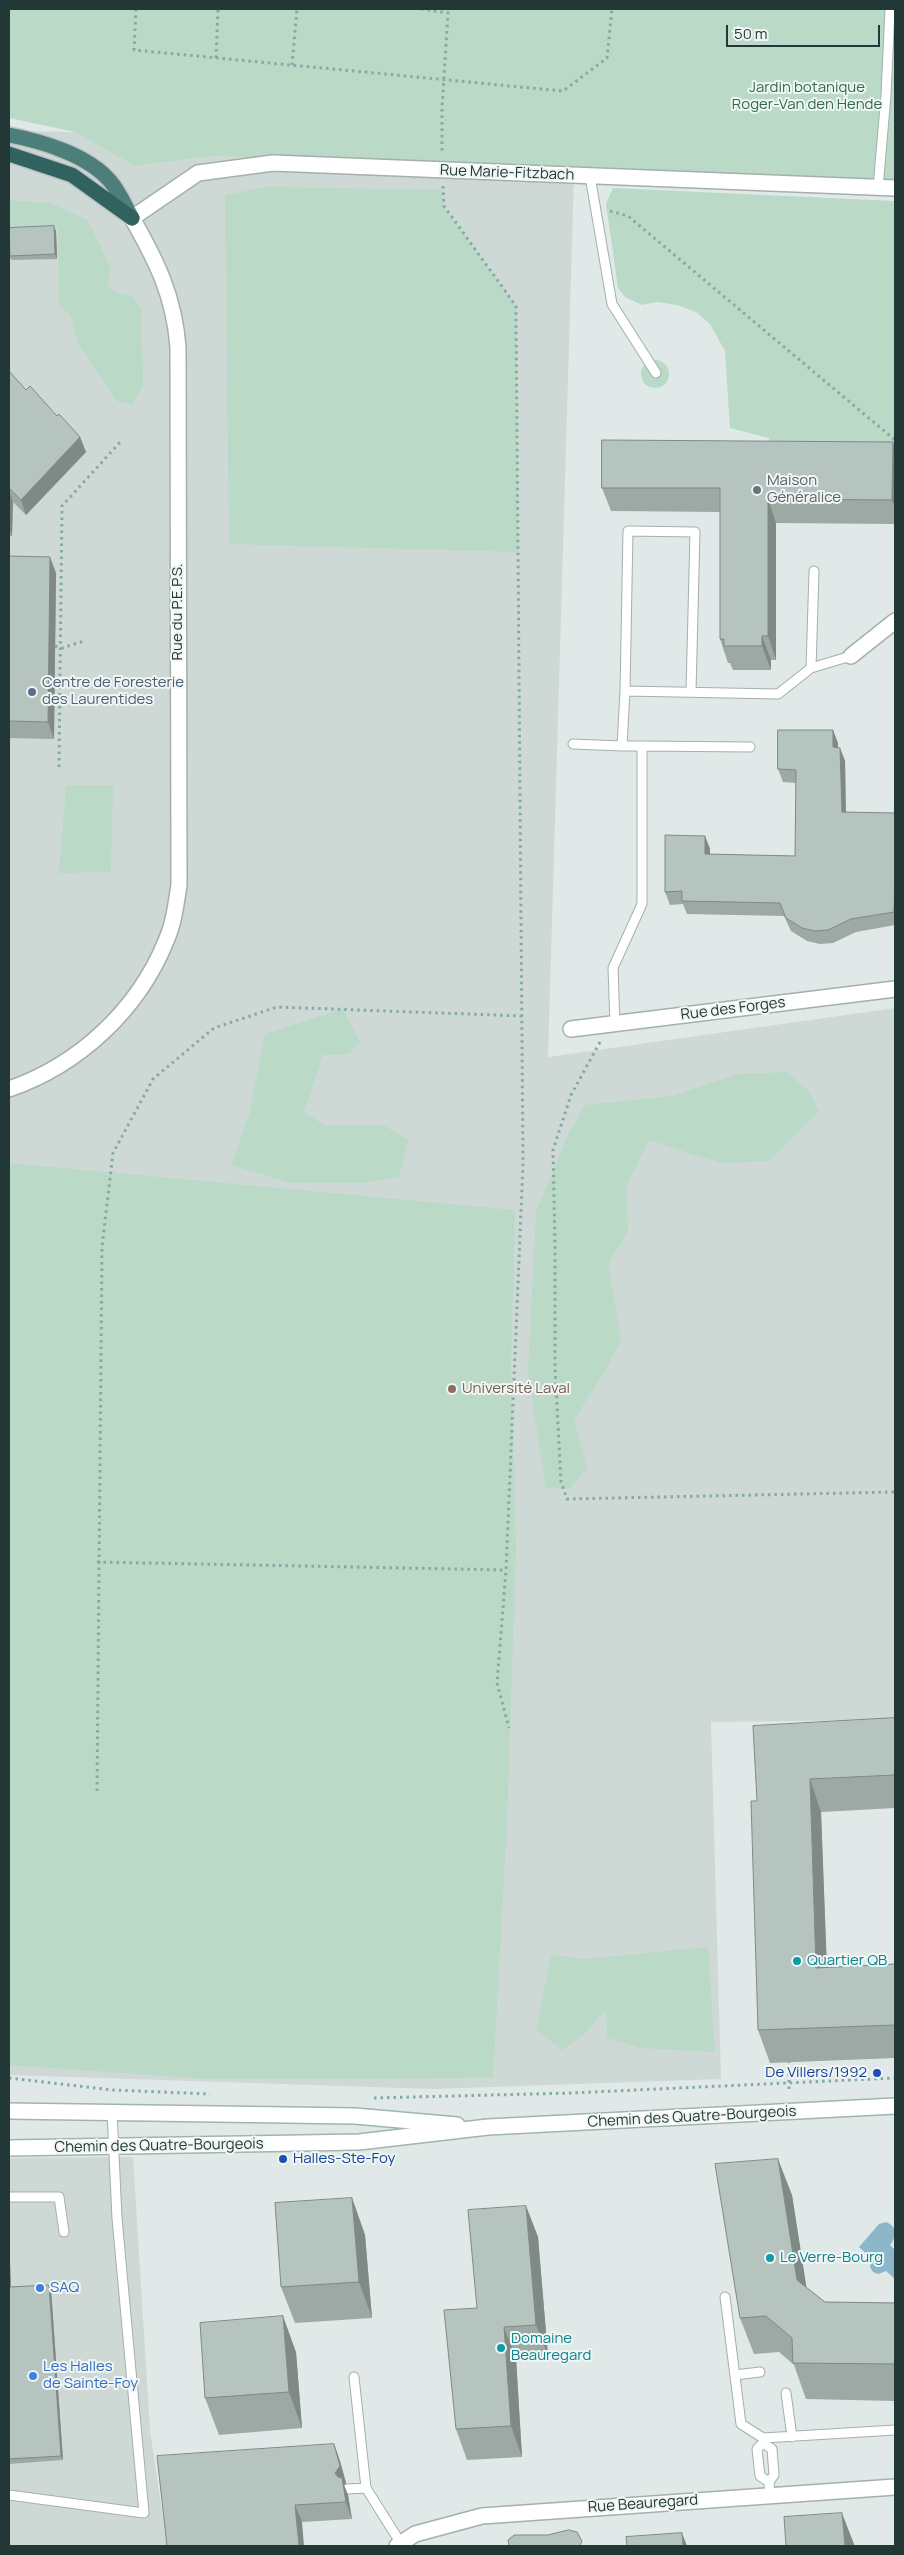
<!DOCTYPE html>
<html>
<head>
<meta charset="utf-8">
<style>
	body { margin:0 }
	#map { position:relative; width:904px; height:2555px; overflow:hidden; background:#e0e9e7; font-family:Manrope,sans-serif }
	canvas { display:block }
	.frame { position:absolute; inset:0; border:10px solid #223836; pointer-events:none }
	.scale { position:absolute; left:726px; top:25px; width:154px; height:22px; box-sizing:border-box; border:2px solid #223836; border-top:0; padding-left:6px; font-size:15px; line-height:18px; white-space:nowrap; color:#223836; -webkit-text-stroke:4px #f0f6f4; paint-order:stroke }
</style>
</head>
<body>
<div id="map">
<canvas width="904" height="2555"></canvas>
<div class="frame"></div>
<div class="scale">50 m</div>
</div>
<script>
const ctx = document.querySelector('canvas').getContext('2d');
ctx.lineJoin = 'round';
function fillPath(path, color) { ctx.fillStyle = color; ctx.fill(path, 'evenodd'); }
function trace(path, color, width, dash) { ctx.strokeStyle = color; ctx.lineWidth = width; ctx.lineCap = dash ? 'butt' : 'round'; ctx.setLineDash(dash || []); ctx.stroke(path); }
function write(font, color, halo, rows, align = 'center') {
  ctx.font = font + ' Manrope,sans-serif'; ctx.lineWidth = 4; ctx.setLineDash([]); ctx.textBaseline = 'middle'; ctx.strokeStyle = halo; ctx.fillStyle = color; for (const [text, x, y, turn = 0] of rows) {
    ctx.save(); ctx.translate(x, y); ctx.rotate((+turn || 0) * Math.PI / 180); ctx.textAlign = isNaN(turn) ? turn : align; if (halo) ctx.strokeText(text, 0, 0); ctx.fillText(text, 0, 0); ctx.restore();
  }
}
const built = new Path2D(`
	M9,131L75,132L134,166L215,156L574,175L548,1057L895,1008V1720L711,1722L721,2079L433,2089L9,2075Z
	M133,2157L150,2430L167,2546H9V2158Z`);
const green = new Path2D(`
	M9,9H895V188L574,175L215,156L134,166L75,132L9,118Z
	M267,187L443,190L444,207L516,306L518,552L229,544L225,195Z
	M613,188L894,201L895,465L771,463L769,438L730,428L725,351L710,324L696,312L677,305L658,302L642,305L625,297L618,288L606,204Z
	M9,200L50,203L88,220L111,269L107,286L118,293L133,296L141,309L143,386L132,405L117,401L77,342L71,316L59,305L58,227L9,228Z
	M641 374a14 14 0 1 1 28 0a14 14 0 1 1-28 0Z
	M113,785L111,872L59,873L66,786Z
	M343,1009L360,1042L349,1054L323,1055L304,1112L324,1125H383L408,1140L399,1177L361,1183H290L231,1165L250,1112L265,1034Z
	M787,1072L810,1092L819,1111L769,1161L720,1163L649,1140L626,1186L628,1231L608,1265L621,1339L606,1369L574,1420L587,1469L569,1489L546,1488L528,1372L536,1212L567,1137L585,1105L673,1096L737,1074Z
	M9,1163L515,1210L511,1367L516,1549L507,1822L493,2078L208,2079L9,2065Z
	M708,1947L715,2052L641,2048L607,2038L606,2009L583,2035L562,2050L536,2030L551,1955L586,1959Z`);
const water = new Path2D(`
	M886,2222C898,2227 897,2236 890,2245L895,2250V2279L886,2271L878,2274L873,2272L870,2267L872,2259L859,2247L879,2224Z`);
const path = new Path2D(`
	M136,9L134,50L563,91L607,58L612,9
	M421,9L448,13L442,109V152
	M216,58L218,9
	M292,65L297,9
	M443,186L444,206L516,306L523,1164L506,1570L497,1683L509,1728
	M610,211L628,216L895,440
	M55,646L62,648L84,641
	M59,767L62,506L122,440
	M600,1042L571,1095L553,1150L555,1246V1367L561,1482L567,1499L895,1492
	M97,1562L506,1570
	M97,1791L102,1247L113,1153L153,1079L214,1028L277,1007L522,1016
	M9,2078L113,2090L210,2094
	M789,2089V2061
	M374,2098L571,2093L895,2078`);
const service = new Path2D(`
	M590,176L612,304L656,373
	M878,188L886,95L890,9
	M811,668L814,571
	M625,691L628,531L695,532L691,692
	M573,744L622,746
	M642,746L750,747
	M615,1024L613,968L642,904V746H622L625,691L778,694L811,668L851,656
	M9,2197H59L64,2232
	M725,2297L741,2424L763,2438V2443L772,2449L774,2475L769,2482L770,2496
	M735,2375L760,2372
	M354,2377L366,2488L400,2542
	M786,2393L792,2437
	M763,2438L895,2430
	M763,2443L757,2449L760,2476L769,2482
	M347,2489L366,2488
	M9,2495L144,2513L117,2218L112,2112`);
const minor = new Path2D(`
	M851,656L895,621
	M571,1029L895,989
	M9,1089C79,1065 138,1010 166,941C174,923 176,904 179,885L178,347C174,296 157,262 132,218L198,173L273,163L895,188
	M397,2546L415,2534L482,2516L895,2487`);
const secondary = new Path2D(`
	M9,2111L355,2116L457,2125
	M9,2148L359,2142L488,2127L895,2106`);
const trunk = new Path2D(`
	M9,135C41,141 88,155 110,181C119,191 125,206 132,218`);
const motorway = new Path2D(`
	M9,154L72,175L132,218`);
const wall = new Path2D(`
	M56,231L57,259L11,260L10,256Z
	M9,371L26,390L80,437L86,452L26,515L13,502L12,536H9Z
	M895,449V524L776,523V660H771V670H733L730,663H728L720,639V512L611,511L602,488Z
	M9,556L56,573L54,739L9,738Z
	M838,743V748H840L845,761L846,812L895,814V925L856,932L833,943L820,944L807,941L791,931L784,916L687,914L683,904L670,905L665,892L705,836L710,849V854L795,856L796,783L783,782L778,769Z
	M895,1718V1808L821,1812L827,1967L895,1964V2058L770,2063L758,2030L757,1801Z
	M792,2195L806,2287L825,2302L895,2303V2401L806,2399L794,2365L779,2352L754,2354L740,2318Z
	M352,2198L365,2235L372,2318L295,2323L281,2287Z
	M526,2206L538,2237L548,2356L516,2358L522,2457L467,2460L456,2429L477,2308Z
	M9,2233L11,2287L49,2285L51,2289L63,2460L9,2464Z
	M296,2352L302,2428L219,2435L205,2398Z
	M334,2444L340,2461L346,2483L344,2485L348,2495L352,2519L302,2522L167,2546Z`);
const shadedWall = new Path2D(`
	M54,226L56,231L57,259L55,254Z
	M80,437L86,452L26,515L21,500Z
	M893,442L895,449V508L892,500Z
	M9,490L13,502L12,536L9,528Z
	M768,499L776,523V660L768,636Z
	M50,557L56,573L54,739L48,722Z
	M762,636L771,660V670L762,646Z
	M833,730L838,743V760L833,747Z
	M840,748L845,761L846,824L842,812Z
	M705,836L710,849V867L705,854Z
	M895,876V914L894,912Z
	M810,1779L821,1812L828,2001L816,1968Z
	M778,2159L792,2195L811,2316L797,2280Z
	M352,2198L365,2235L372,2318L359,2282Z
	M526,2206L538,2237L548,2356L536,2325Z
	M9,2233V2234L11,2291L10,2287Z
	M49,2285L51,2289L63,2460L61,2456Z
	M283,2316L296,2352L302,2428L289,2392Z
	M504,2327L516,2358L522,2457L511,2426Z
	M334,2444L340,2461L346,2483L344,2485L348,2495L352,2519L335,2473Z
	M295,2505L302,2522L304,2546H299Z
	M842,2513L854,2544V2546H845Z
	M682,2533L687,2546H683Z`);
const building = new Path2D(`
	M54,226L55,254L10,256L9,228Z
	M9,371L26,390L30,386L57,416L59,414L80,437L21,500L9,488Z
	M602,440L893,442L892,500L768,499V636H762V646H724V639H720V488H602Z
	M9,556L50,557L48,722L9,721Z
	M778,730H833V747L840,748L842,812L895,813V876L894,912L851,919L828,930L815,931L802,928L786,918L780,903L682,901V891L665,892V835L705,836V854L795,856L796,770L778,769Z
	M895,1718V1775L810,1779L816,1968L895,1964V2025L758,2030L751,1801H757L753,1726Z
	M778,2159L797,2280L825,2302L895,2303V2364L793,2363L792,2338L766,2316L740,2318L715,2164Z
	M352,2198L359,2282L281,2287L275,2203Z
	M526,2206L536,2325L504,2327L511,2426L456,2429L444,2310L477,2308L468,2210Z
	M9,2260L10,2287L49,2285L61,2456L9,2459Z
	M283,2316L289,2392L205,2398L200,2323Z
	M334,2444L340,2466L335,2473L338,2477L342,2478L346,2502L295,2505L299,2546H167L157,2456Z
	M842,2513L845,2546H786L784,2517Z
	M569,2530L577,2532L582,2541L580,2546H509L508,2540L514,2535H547Z
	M682,2533L683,2546H627L626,2537Z`);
const markers = [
	[757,490,5,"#6b7280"],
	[32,692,5,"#5c6f8a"],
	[452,1389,5,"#8d6e63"],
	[797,1961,5,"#0f9aa8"],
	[877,2073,5,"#1a4fb4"],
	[283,2159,5,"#1a4fb4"],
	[770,2258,5,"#0f9aa8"],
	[40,2288,5,"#3f7fe0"],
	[501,2348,5,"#0f9aa8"],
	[33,2376,5,"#3f7fe0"]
];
const parkNames = [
	["Jardin botanique",807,88],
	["Roger-Van den Hende",807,105]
];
const streetNames = [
	["Rue Marie-Fitzbach",507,173,2],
	["Rue du P.E.P.S.",178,612,-90],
	["Rue des Forges",733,1009,-7],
	["Chemin des Quatre-Bourgeois",692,2117,-3],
	["Chemin des Quatre-Bourgeois",159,2146,-1],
	["Rue Beauregard",643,2504,-4]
];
const worshipNames = [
	["Maison",767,481],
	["Généralice",767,498]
];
const serviceNames = [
	["Centre de Foresterie",42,683],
	["des Laurentides",42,700]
];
const educationNames = [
	["Université Laval",462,1389]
];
const cultureNames = [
	["Quartier QB",807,1961],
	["Le Verre-Bourg",780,2258],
	["Domaine",511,2339],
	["Beauregard",511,2356]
];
const transitNames = [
	["De Villers/1992",867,2073],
	["Halles-Ste-Foy",293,2159,"left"]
];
const shopNames = [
	["SAQ",50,2288],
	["Les Halles",43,2367],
	["de Sainte-Foy",43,2384]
];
fillPath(built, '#ced9d6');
fillPath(green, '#bad9c7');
fillPath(water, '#8cb7ca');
trace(service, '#a3b0ae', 11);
trace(minor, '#a3b0ae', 18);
trace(secondary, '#a0b4b0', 18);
trace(trunk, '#bdc3c3', 18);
trace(motorway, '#bdc3c3', 18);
trace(path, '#83aaa4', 3, [2.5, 4]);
trace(service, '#fff', 9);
trace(minor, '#fff', 15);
trace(secondary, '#fff', 15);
trace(trunk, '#4c7e7a', 15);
trace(motorway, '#31625f', 15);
fillPath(wall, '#9da9a5');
fillPath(shadedWall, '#7f8986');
fillPath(building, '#b6c4c0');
trace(building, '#7f8986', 1);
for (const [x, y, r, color] of markers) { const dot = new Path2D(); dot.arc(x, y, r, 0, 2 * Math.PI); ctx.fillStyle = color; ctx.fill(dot); trace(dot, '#f0f6f4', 2); }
write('15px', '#306b50', '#f0f6f4', parkNames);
write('15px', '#223836', '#f0f6f4', streetNames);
write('15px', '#5b616d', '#f0f6f4', worshipNames, 'left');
write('15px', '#4e5e75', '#f0f6f4', serviceNames, 'left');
write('15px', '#785e54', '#f0f6f4', educationNames, 'left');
write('15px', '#0d838f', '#f0f6f4', cultureNames, 'left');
write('15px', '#164399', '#f0f6f4', transitNames, 'right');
write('15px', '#366cbe', '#f0f6f4', shopNames, 'left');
</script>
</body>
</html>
